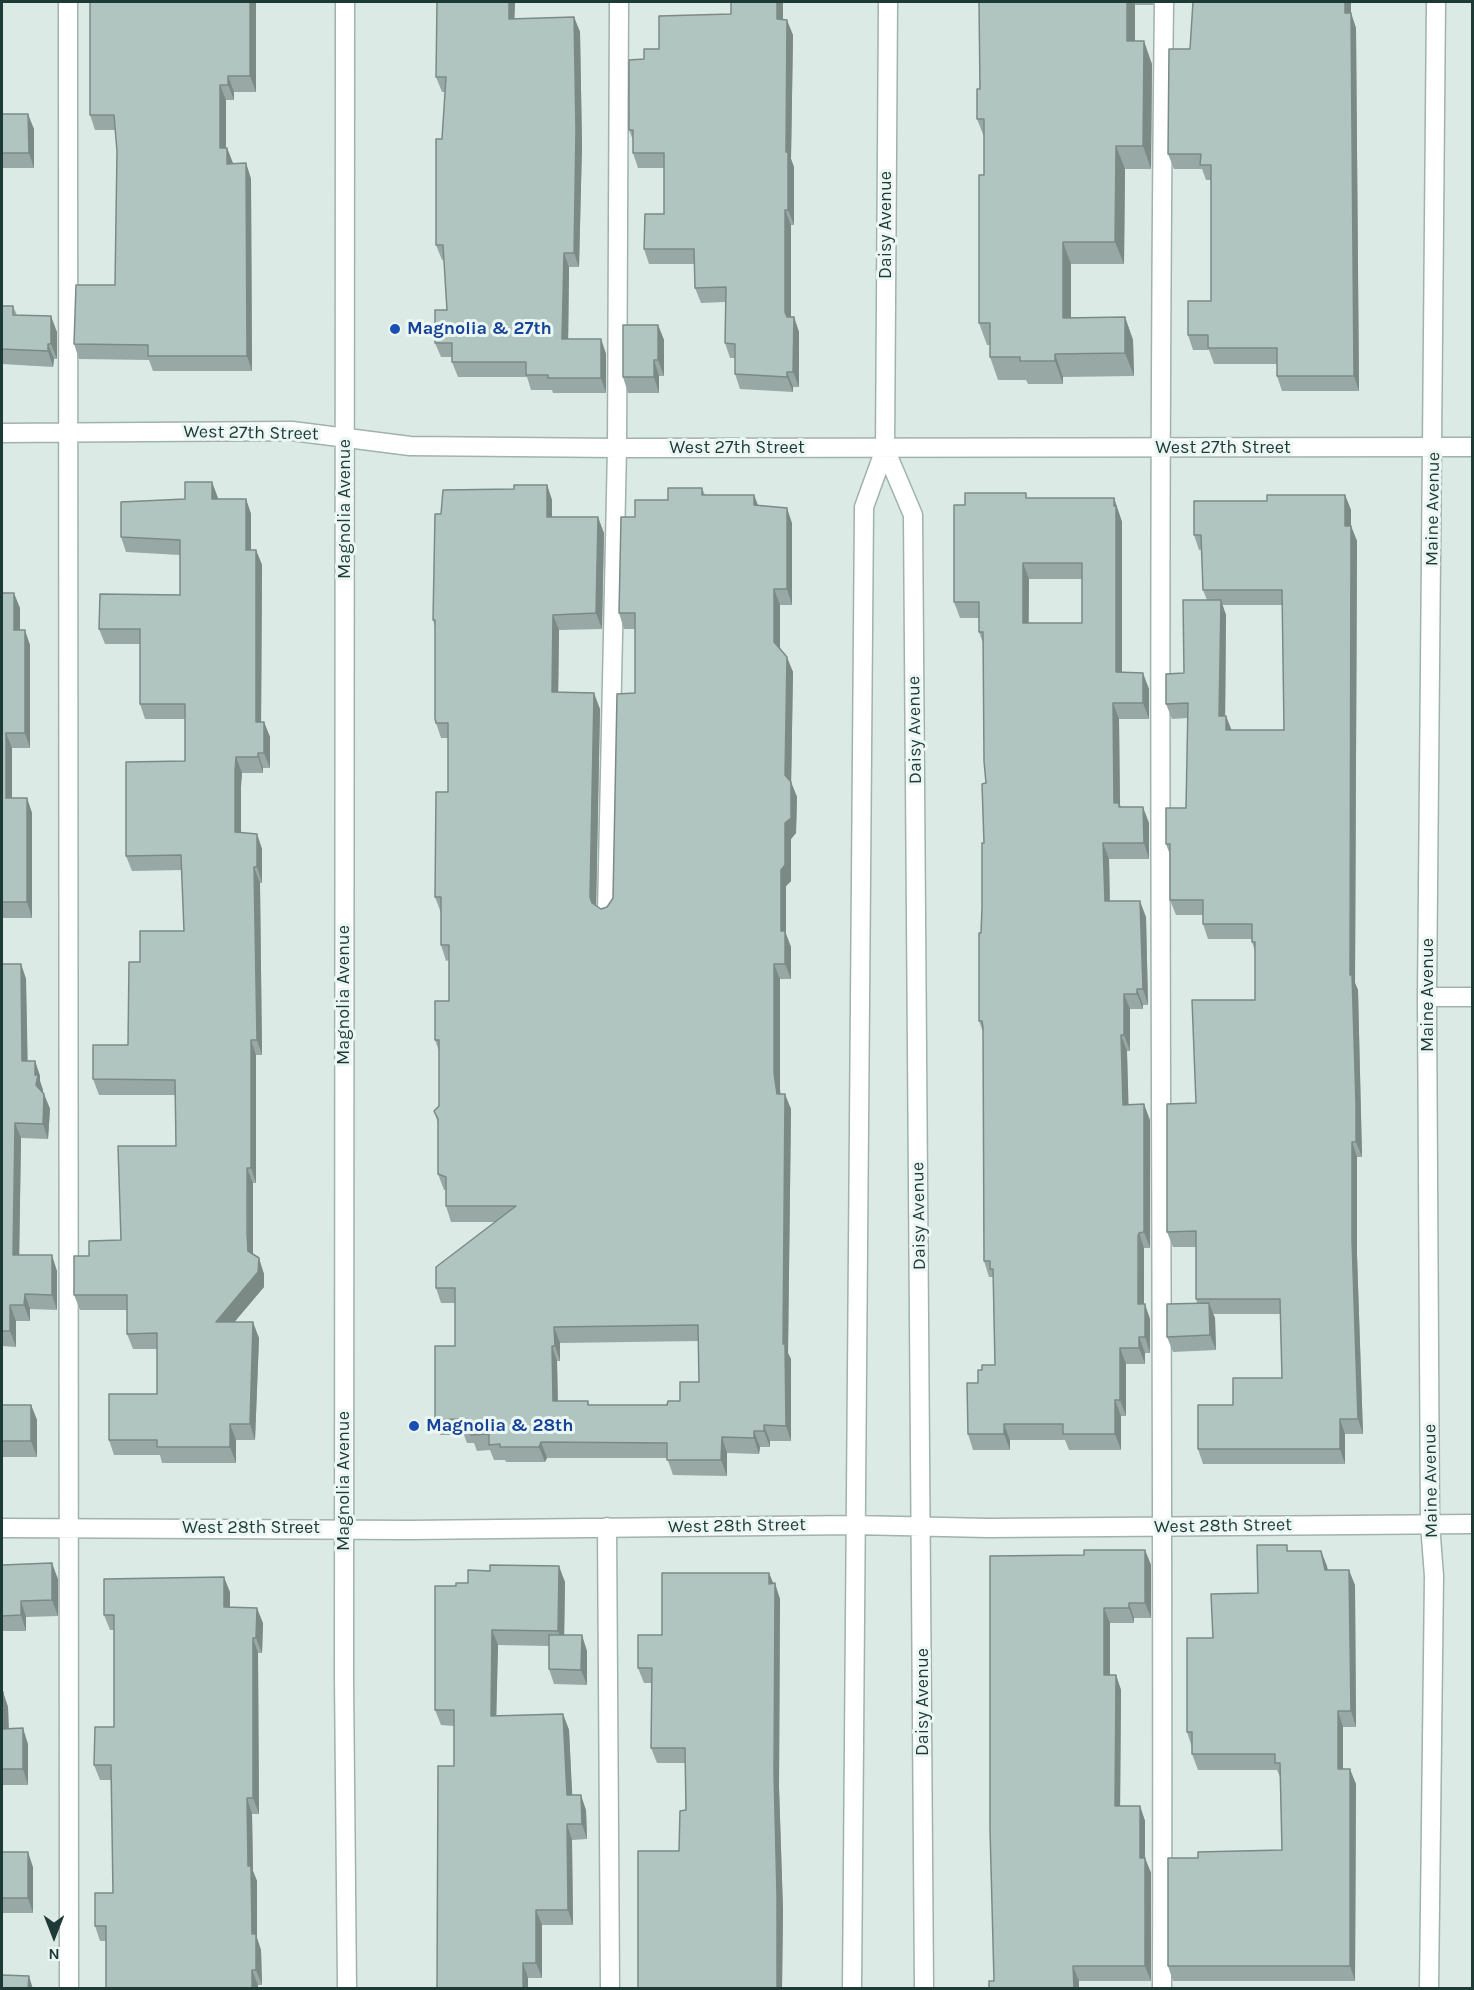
<!DOCTYPE html>
<html>
<head>
<meta charset="utf-8">
<style>
	body { margin:0 }
	#map { position:relative; width:1474px; height:1990px; overflow:hidden; background:#dceae6; font-family:Karla,sans-serif }
	canvas { display:block }
	.frame { position:absolute; inset:0; border:3px solid #1d3a37; pointer-events:none }
	.north { position:absolute; left:24px; top:1906px; width:60px; height:60px; -webkit-text-stroke:4px #ecf7f3; paint-order:stroke; rotate:180deg; font-size:16px; font-weight:700; line-height:24px; text-align:center; color:#1d3a37 }
	.north::after { content:''; display:block; margin:auto; width:21px; height:27px; background:#1d3a37; clip-path:polygon(50% 0,100% 100%,50% 72%,0 100%) }
</style>
</head>
<body>
<div id="map">
<canvas width="1474" height="1990"></canvas>
<div class="frame"></div>
<div class="north">N</div>
</div>
<script>
const ctx = document.querySelector('canvas').getContext('2d');
ctx.lineJoin = 'round';
function trace(path, color, width, dash) { ctx.strokeStyle = color; ctx.lineWidth = width; ctx.lineCap = dash ? 'butt' : 'round'; ctx.setLineDash(dash || []); ctx.stroke(path); }
function fillPath(path, color) { ctx.fillStyle = color; ctx.fill(path, 'evenodd'); }
function write(font, color, halo, rows, align = 'center') {
  ctx.font = font + ' Karla,sans-serif'; ctx.lineWidth = 6; ctx.setLineDash([]); ctx.textBaseline = 'middle'; ctx.strokeStyle = halo; ctx.fillStyle = color; for (const [text, x, y, turn = 0] of rows) {
    ctx.save(); ctx.translate(x, y); ctx.rotate((+turn || 0) * Math.PI / 180); ctx.textAlign = isNaN(turn) ? turn : align; if (halo) ctx.strokeText(text, 0, 0); ctx.fillText(text, 0, 0); ctx.restore();
  }
}
const minor = new Path2D(`
	M68,2L69,1988
	M345,2L344,1678L347,1988
	M2,433L292,431L410,446L617,448L1472,447
	M885,449L913,515L924,1988
	M607,913L617,448L619,2
	M1427,997H1472
	M607,1527L610,1988
	M2,1528L410,1530L854,1525L988,1528L1472,1524
	M852,1988L864,507L885,449L888,2
	M1162,1988C1164,1326 1156,664 1164,2
	M1429,1988L1434,1576L1430,1524L1427,997L1436,2`);
const wall = new Path2D(`
	M90,2H256V92H234V100H226V148H227L233,164L246,163L251,179L252,371H153L149,360L79,359L74,344L115,285L117,151L115,130H95L90,115Z
	M437,2H515L514,19L574,17L580,32L582,145L579,267H569L568,339H601L606,354V393H553L552,390H531L527,377H458L452,362V357H441L435,343L447,310L444,260H442L436,245L446,92H442L436,77Z
	M783,2V20L793,35L791,159L794,167V225H791V317H794L799,332V387H793V392L740,389L735,374V358H730L725,343V302L701,303L695,288V264H649L644,249L664,214V168H638L633,153V140L629,130L644,59L659,49Z
	M979,2H1154L1153,5H1135V41L1152,64L1151,169H1125L1124,264H1071V318L1125,317L1133,340L1134,376L1063,377V384H1028L1026,380H998L990,357V345H987L979,323L984,175V137L977,119L980,89Z
	M1351,2V13L1356,28L1359,391H1282L1277,376V364H1214L1209,350H1193L1188,335L1211,301V180H1206L1202,169H1174L1168,154L1190,49Z
	M2,114L34,129V168H2Z
	M2,306H13L17,315L57,332V359H54L53,367L2,364Z
	M658,325L664,340V376H659V393H628L623,377Z
	M212,482L218,499H246L251,514V550H256L262,565L261,722H264L270,737V768H263V773H242L241,786V833L257,834L262,849V883H260L262,1055H256V1183H253V1254L264,1274V1287L234,1322L259,1338L255,1440H236V1463H162L160,1455H114L109,1440L157,1394V1349H133L127,1334V1310H80L74,1295L89,1256L121,1240L176,1146L175,1095H99L93,1079L128,1045L140,962L184,931L182,870L132,871L126,856L185,761V719H145L140,704V644H105L99,629L180,595V555L126,552L121,537Z
	M547,485L552,500V517L604,533L602,629L559,630L558,693L600,709L596,906L601,909L607,907L613,898L635,693V629H624L619,613L635,517L668,500L702,488L705,495H754L758,505L792,523V605H780V648L793,672L791,782L797,797L796,833L791,839V881L786,886V934L791,947V979H780V1094L791,1109L788,1353L791,1359V1441H770V1447H760L759,1454L727,1453V1476L673,1475L667,1458H547L545,1462H506L505,1460H494L490,1450L477,1451L474,1443H467L464,1435H440L435,1420L455,1346V1303H441L436,1288L495,1222H451L446,1206V1190H444L438,1174V1123L434,1111L439,1106V1051L435,1040L449,1001V960L446,961L441,945V913L435,897L448,792V738H441L436,723L435,627L433,620L441,514L514,489ZM699,1341V1382L680,1401L667,1405H589L588,1401H558L557,1361H560V1343Z
	M1345,495L1351,510V526L1357,541L1355,983L1358,990L1362,1157H1357V1255L1363,1434H1345V1464H1203L1198,1449L1233,1405L1282,1378L1280,1314H1213L1215,1318L1216,1350L1173,1352L1167,1337L1197,1303L1196,1299V1247H1173L1167,1232L1196,1103L1255,1000V951L1252,942V939H1208L1203,924V915H1176L1170,900V855L1166,844L1186,808L1188,718L1172,719L1166,704L1184,673L1207,600L1203,590L1202,550H1199L1194,535L1267,501ZM1222,605H1282L1284,730H1231L1226,716H1225L1226,615Z
	M1027,498H1114L1122,522V672L1149,689V719H1119L1120,805L1121,807L1149,823V859H1109L1110,901L1146,917L1148,1005H1143V1009H1130V1051H1127L1128,1105L1150,1120V1248H1144V1304L1150,1319V1353H1145V1364H1126V1416H1121V1450H1069L1065,1440H1010V1450H973L968,1434L978,1383L982,1370L995,1365L993,1277H989L984,1261L983,1032L979,1021L986,783L983,643L979,632V618H960L954,602L965,505ZM1029,579H1082V623H1029Z
	M2,593L20,608V630L30,645V748H12V798H27L32,813V918H2Z
	M2,964H21L26,979L27,1061H35L40,1076V1081L43,1090V1092L50,1109L48,1139L21,1138L19,1255L57,1271V1310L30,1309V1321H16V1347L2,1346Z
	M2,1405H31L37,1420V1457H2Z
	M1145,1550L1151,1565V1618H1134V1623H1110V1675H1116L1121,1690L1120,1806H1140L1145,1821V1858L1151,1873V1981H994L1084,1555Z
	M1289,1551H1321L1328,1570L1355,1585L1356,1727H1343V1769L1356,1784L1355,1981H1173L1168,1966L1198,1858L1282,1850L1280,1777L1277,1770H1198L1192,1754V1747L1187,1732L1213,1638L1258,1593Z
	M2,1565L58,1579V1616L26,1617V1631H2Z
	M490,1571L565,1582L564,1635L587,1651V1685L554,1684L549,1669V1646L498,1645L496,1716L563,1714L569,1730L572,1795L586,1810L587,1839L572,1840L573,1925H542V1978H528V1989L454,1766V1726L441,1725L435,1710L456,1586L468,1583Z
	M769,1573L780,1599L779,1787L783,1910L782,1989H638L679,1851L686,1810L685,1763H657L651,1748L652,1683H644L638,1668L662,1635Z
	M230,1592V1608L263,1623L262,1653H258L259,1814H252L253,1871L257,1881V1938L261,1950L262,1985H258V1989L106,1941H100L95,1926L113,1893L111,1780H100L94,1765L114,1727V1630H110L104,1615Z
	M2,1692H3L8,1707L9,1729L28,1744V1785H2Z
	M2,1852L33,1867V1913H2Z`);
const shadedWall = new Path2D(`
	M250,2H256V92L250,76Z
	M509,2H515L514,34L509,19Z
	M777,2H783V34L777,19Z
	M1127,2H1134L1135,5V64L1127,41Z
	M1345,2H1351V28L1345,13Z
	M1351,13L1356,28L1359,391L1354,376Z
	M574,17L580,32L582,145L579,267L574,253Z
	M787,20L793,35L791,159L794,167V225L788,210L786,152Z
	M1144,41L1152,64L1151,169L1143,146Z
	M228,76L234,92V100L228,85Z
	M220,85L226,100V163L220,148Z
	M28,114L34,129V168L29,153Z
	M1116,146L1125,169L1124,264L1115,242Z
	M227,148L233,163V179L227,164Z
	M246,163L251,179L252,371L247,356Z
	M785,210L791,225V327L785,312Z
	M1063,242L1071,264V341L1063,318Z
	M564,253L569,267L568,354L562,339Z
	M51,316L57,332V359L51,344Z
	M794,317L799,332V387L793,372Z
	M1125,317L1133,340L1134,376L1125,353Z
	M658,325L664,340V376L658,360Z
	M601,339L606,354V393L601,378Z
	M48,344L54,359L53,367L48,351Z
	M1055,354L1063,377V384L1055,361Z
	M654,360L659,376V393L654,377Z
	M787,372L793,387V392L787,377Z
	M212,482L218,498V514L212,499Z
	M547,485L552,500V533L547,517Z
	M754,495L760,511L754,505Z
	M1345,495L1351,510V541L1345,526Z
	M1114,498L1122,522V688L1116,672Z
	M246,499L251,514V565L246,550Z
	M787,508L792,523V605L787,589Z
	M598,517L604,533L602,629L596,613Z
	M1351,526L1357,541L1355,983L1358,990L1362,1157L1356,1142L1350,975Z
	M256,550L262,565L261,737L256,722Z
	M1023,563L1029,579L1028,638L1023,623Z
	M774,589L780,605V657L774,642Z
	M14,593L20,608V645L14,630Z
	M1221,600L1226,615L1225,731L1219,716Z
	M553,615L559,630L558,708L552,692Z
	M25,630L30,645V748L25,733Z
	M787,657L793,672L791,791L785,775Z
	M1143,673L1149,689V719L1143,703Z
	M594,693L600,709L596,913L597,919L590,897Z
	M1113,703L1119,719L1120,805L1125,819L1114,803Z
	M1226,716L1232,731L1226,730Z
	M264,722L270,737V768L264,753Z
	M6,733L12,748V813L6,798Z
	M258,753L263,768V773L258,757Z
	M236,757L242,773L241,786V848L235,832V771Z
	M791,782L797,797L796,833L791,839V881L786,886V934L791,947V979L785,964L781,931V870L785,823Z
	M27,798L32,813V918L27,902Z
	M1143,807L1149,823V859L1144,843Z
	M257,834L262,849V883L257,867Z
	M1103,843L1109,859L1110,917L1105,901Z
	M254,867L260,883L262,1055L257,1040Z
	M1140,901L1146,917L1148,1005L1143,989Z
	M21,964L26,979L28,1076L22,1061Z
	M774,964L780,979V1089L782,1110L777,1094L774,1073Z
	M1137,989L1143,1005V1009L1137,994Z
	M1124,994L1130,1009V1051L1124,1035Z
	M1121,1035L1127,1051L1129,1120L1123,1105Z
	M251,1040L256,1055V1183L251,1168Z
	M35,1061L40,1076V1081L43,1090L42,1100L36,1085L35,1075Z
	M44,1094L50,1109L48,1139L43,1124Z
	M785,1094L791,1109L788,1353L791,1359V1441L786,1426L783,1344Z
	M1144,1104L1150,1120V1248L1144,1232Z
	M15,1123L21,1138L19,1270L13,1255Z
	M1352,1142L1357,1157V1255L1363,1434L1358,1419L1352,1240Z
	M247,1168L253,1183V1266L248,1251Z
	M1139,1233L1144,1248V1320L1138,1304Z
	M52,1255L57,1271V1310L52,1295Z
	M259,1258L264,1274V1287L221,1338L216,1322Z
	M25,1294L30,1309V1321L24,1305Z
	M1209,1303L1215,1318L1216,1350L1210,1335Z
	M1145,1304L1150,1319V1353L1145,1337Z
	M10,1305L16,1321V1347L10,1331Z
	M253,1322L259,1338L255,1440L250,1424Z
	M554,1327L560,1343V1361L555,1346Z
	M1139,1337L1145,1353V1364L1139,1348Z
	M552,1346L557,1361L558,1416L553,1401Z
	M1120,1348L1126,1364V1416L1120,1400Z
	M1115,1400L1121,1416V1450L1115,1434Z
	M31,1405L37,1420V1457L31,1441Z
	M1340,1419L1345,1434V1464L1340,1449Z
	M230,1424L236,1440V1463L230,1447Z
	M1004,1424L1010,1440V1450L1004,1434Z
	M764,1425L770,1441V1447L764,1431Z
	M754,1431L760,1447L759,1454L754,1438Z
	M722,1437L727,1453V1476L721,1460Z
	M541,1442L547,1458L545,1462L539,1447Z
	M1145,1550L1151,1565V1618L1145,1603Z
	M1321,1551L1327,1566L1330,1585L1325,1570Z
	M52,1563L58,1579V1616L52,1600Z
	M559,1566L565,1582L564,1646L558,1631Z
	M1349,1570L1355,1585L1356,1727L1351,1711Z
	M769,1573L775,1588V1583L780,1599L779,1787L783,1910L782,1989H777Z
	M224,1577L230,1592V1623L224,1607Z
	M21,1601L26,1617V1631L21,1615Z
	M1129,1603L1134,1618V1623L1129,1608Z
	M257,1608L263,1623L262,1653L256,1638Z
	M1104,1608L1110,1623V1690L1104,1675Z
	M492,1630L498,1645L496,1731L491,1716Z
	M582,1635L587,1651V1685L581,1670Z
	M253,1638L258,1653L259,1814L253,1798Z
	M1116,1675L1121,1690L1120,1821L1115,1806Z
	M3,1692L8,1707L9,1744L3,1729Z
	M1338,1711L1343,1727V1784L1338,1769Z
	M563,1714L569,1730L573,1810L567,1795Z
	M23,1728L28,1744V1785L23,1769Z
	M1350,1769L1356,1784L1355,1981L1350,1966Z
	M581,1795L586,1810L587,1839L582,1824Z
	M247,1798L252,1814L253,1871L257,1881V1938L261,1950L262,1985L256,1970L252,1934L248,1866Z
	M1140,1806L1145,1821V1873L1140,1858Z
	M567,1824L572,1840L573,1925L568,1910Z
	M28,1852L33,1867V1913L28,1898Z
	M1145,1858L1151,1873V1981L1145,1966Z
	M536,1910L542,1925V1978L536,1963Z
	M523,1963L528,1978V1989H523Z
	M1073,1966L1079,1981V1989H1074Z
	M252,1970L258,1985V1989H252Z
	M29,1976L33,1989H28Z`);
const building = new Path2D(`
	M90,2H250V76H228V85H220V148H227V164L246,163L247,356H148V345L74,344L76,285H115L117,151L114,115H90Z
	M437,2H509V19L574,17L576,130L574,253H564L562,339H601V378H548V375H526V362H452V343H435V310H447L443,245H436V139H442L446,77H436Z
	M731,2H777V19L787,20L786,152H788V210H785V312L787,317H794L793,372H787V377L735,374V344L725,343L726,287L695,288L694,249H644L645,214H664V153H633V130H629V60L644,59V49H659V16L731,14Z
	M979,2H1127V41H1144L1143,146H1116L1115,242H1063V318L1125,317V353L1055,354V361H1020V357H990V323H979V175H984V119H977V89H980Z
	M1193,2H1345V13H1351L1354,376H1277V348H1208V335H1188V301H1211V165H1200L1201,154H1168L1169,49H1190Z
	M2,114H28L29,153H2Z
	M2,306H13V315L51,316V344H48V351L2,349Z
	M623,325H658V360H654V377H623Z
	M185,482H212V499H246V550H256V722H264V753H258V757H236L235,771V832L257,834V867H254L257,1040H251V1168H247V1233L248,1251L259,1258L258,1272L216,1322H253L250,1424H230V1447H157V1440H109V1394H157V1333L127,1334V1295H74V1256H89V1241L121,1240L118,1146H176L175,1080L93,1079V1045H128L129,962H140V931H184L181,855L126,856V762L185,761V704H140V629H99L100,594L180,595V540L121,537V502L185,499Z
	M514,485H547V517H598L596,613L553,615L552,692L594,693L590,897L592,903L601,909L607,907L613,898L617,694L635,693V613H619L621,517H635V500H668V488H702V495H754V505L787,508V589H774V642L787,657L785,775L791,782V818L785,823V865L781,870V931H785V964H774V1073L777,1094H785L783,1344H785L786,1426L764,1425V1431H754V1438L722,1437L721,1460H667V1443L541,1442L539,1447H500V1444L489,1445V1434L471,1435V1428H461V1419L435,1420V1346H455V1288H436V1267L516,1206H446V1177L438,1174V1119L434,1111L439,1106V1040H435V1001H449V945H441V897H435L436,792H448V723H436L435,718V620H433L435,514H441L443,490L514,489ZM698,1325L699,1382H680V1401H668L667,1405H588V1401H553L552,1346H555L554,1327Z
	M965,493H1026V498H1114V506H1116V672L1143,673V703H1113L1114,803H1119V807H1143L1144,843H1103L1105,901H1140L1143,989H1137V994H1124V1035H1121L1123,1105L1144,1104V1232L1139,1233L1138,1236V1304H1145V1337H1139V1348H1120V1400H1115V1434H1063V1424H1004V1434H968L967,1383H978V1370H982V1365H995L993,1269H990V1261H984L983,1027L982,1021H979V933H981L982,908V843H984L982,784L986,783L984,761L983,632H979V602H954V505H965ZM1023,563H1082V623H1023Z
	M1267,495H1345V526H1351L1350,975H1352L1356,1103V1142H1352V1240L1358,1419H1340V1449H1198V1405H1233V1378H1282L1280,1299H1196V1231L1167,1232V1104L1196,1103L1192,1000H1255V942H1252V924H1203V900H1170V844H1166V808H1186L1188,703L1166,704V674L1184,673L1183,600H1221L1219,716H1226V730H1284L1282,590H1203L1201,535H1194V501H1267Z
	M2,593H14V630H25V733H6V798H27V902H2Z
	M2,964H21L22,1061H35V1075H38L36,1085L44,1094L43,1124L15,1123L13,1255H52V1295L25,1294L24,1305H10V1331H2Z
	M1209,1303L1210,1335L1167,1337V1304Z
	M2,1405H31V1441H2Z
	M1257,1545H1287V1551H1321L1325,1570H1349L1351,1711H1338V1769H1350V1966H1168V1858H1198V1852L1282,1850L1280,1763H1275V1754H1192V1732H1187V1638H1213L1211,1594L1258,1593Z
	M1084,1550H1145V1603H1129V1608H1104V1675H1116L1115,1806H1140V1858H1145V1966H1073L1074,1989H989V1981H994L990,1829V1556L1084,1555Z
	M52,1563V1600L21,1601V1615L2,1616V1565Z
	M490,1565L559,1566L558,1631L492,1630L491,1716L563,1714L567,1795H581L582,1824H567L568,1910H536V1963H523V1989H437L438,1766H454V1710H435V1586H456V1583H468V1570L490,1571Z
	M662,1573H769V1584L775,1583L774,1772L777,1895V1989H638V1851H679L680,1811L686,1810L685,1748H651L652,1668H638V1635H662Z
	M224,1577V1607L257,1608L256,1638H253V1798H247L248,1866H251L252,1934H256V1970H252V1989H106V1926H95V1893H113L111,1765H94L95,1727H114V1615H104V1579Z
	M549,1635H582L581,1670L549,1669Z
	M2,1692H3V1729L23,1728V1769H2Z
	M2,1852H28V1898H2Z
	M2,1975L29,1976L28,1989H2Z`);
const markers = [
	[395,329,6,"#1a4fb4"],
	[414,1426,6,"#1a4fb4"]
];
const streetNames = [
	["Daisy Avenue",886,225,-90],
	["West 27th Street",251,433,1],
	["West 27th Street",737,448],
	["West 27th Street",1223,448],
	["Magnolia Avenue",345,509,-90],
	["Maine Avenue",1433,509,-89],
	["Daisy Avenue",915,730,-91],
	["Magnolia Avenue",344,995,-90],
	["Maine Avenue",1428,995,-90],
	["Daisy Avenue",919,1216,-91],
	["Magnolia Avenue",344,1481,-90],
	["Maine Avenue",1431,1481,-91],
	["West 28th Street",737,1526,-1],
	["West 28th Street",1223,1526,-1],
	["West 28th Street",251,1528],
	["Daisy Avenue",923,1702,-90]
];
const transitNames = [
	["Magnolia & 27th",407,329],
	["Magnolia & 28th",426,1426]
];
trace(minor, '#9fb2ae', 21);
trace(minor, '#fff', 18);
fillPath(wall, '#98a9a5');
fillPath(shadedWall, '#7c8a86');
fillPath(building, '#b1c5c0');
trace(building, '#7c8a86', 1.5);
for (const [x, y, r, color] of markers) { const dot = new Path2D(); dot.arc(x, y, r, 0, 2 * Math.PI); ctx.fillStyle = color; ctx.fill(dot); trace(dot, '#ecf7f3', 2); }
write('18px', '#1d3a37', '#ecf7f3', streetNames);
write('bold 18px', '#164399', '#ecf7f3', transitNames, 'left');
</script>
</body>
</html>
